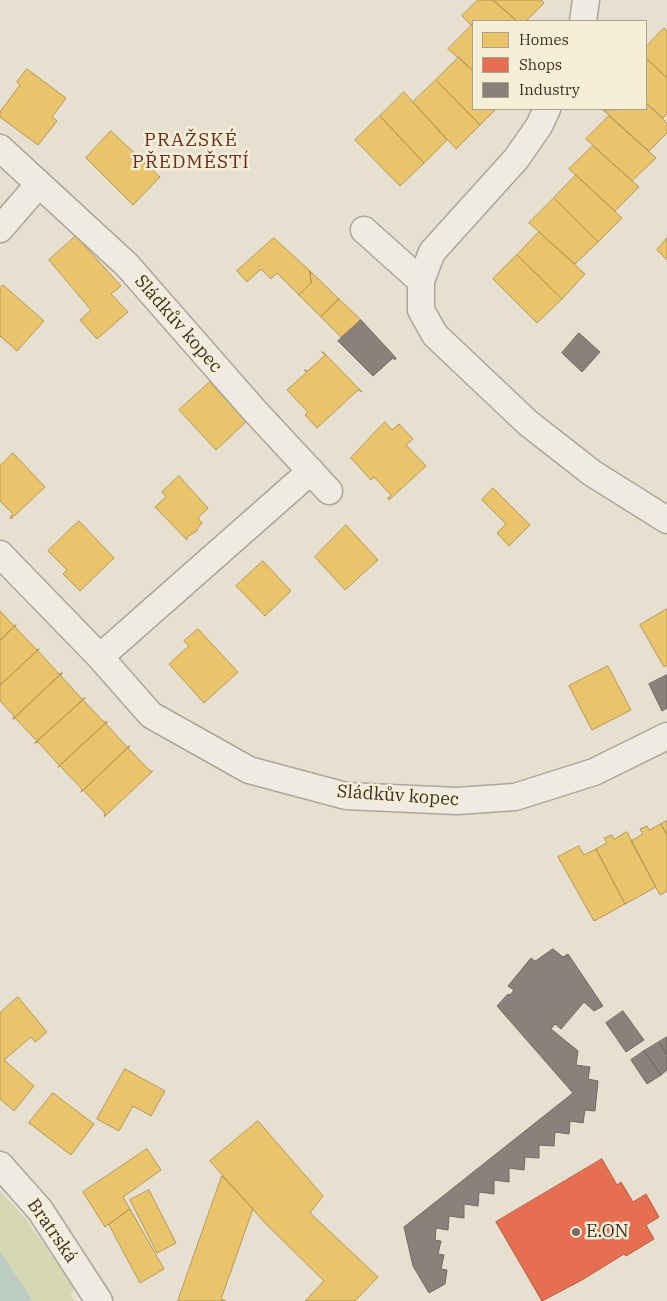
<!DOCTYPE html>
<html>
<head>
<meta charset="utf-8">
<style>
	body { margin:0 }
	#map { position:relative; width:667px; height:1301px; overflow:hidden; background:#e7e0d1; font-family:"IBM Plex Serif",serif }
	canvas { display:block }
	.legend { position:absolute; left:472px; top:20px; width:175px; height:90px; box-sizing:border-box; background:#f7eed8; border:1px solid #ada18e; margin:0; padding:6px 9px; list-style:none; font-size:15px; color:#3d2e20 }
	.legend li { display:flex; align-items:center; gap:10px; height:25px }
	.legend b { width:25px; border:1px solid #ada18e }
</style>
</head>
<body>
<div id="map">
<canvas width="667" height="1301"></canvas>
<ul class="legend">
<li><b style="height:14px;background:#e9c46a"></b>Homes</li>
<li><b style="height:14px;background:#e76f51"></b>Shops</li>
<li><b style="height:14px;background:#8a817c"></b>Industry</li>
</ul>
</div>
<script>
const ctx = document.querySelector('canvas').getContext('2d');
ctx.lineJoin = 'round';
function fillPath(path, color) { ctx.fillStyle = color; ctx.fill(path, 'evenodd'); }
function trace(path, color, width, dash) { ctx.strokeStyle = color; ctx.lineWidth = width; ctx.lineCap = dash ? 'butt' : 'round'; ctx.setLineDash(dash || []); ctx.stroke(path); }
function write(font, color, halo, rows, align = 'center') {
  ctx.font = font + ' "IBM Plex Serif",serif'; ctx.lineWidth = 5; ctx.setLineDash([]); ctx.textBaseline = 'middle'; ctx.strokeStyle = halo; ctx.fillStyle = color; for (const [text, x, y, turn = 0] of rows) {
    ctx.save(); ctx.translate(x, y); ctx.rotate((+turn || 0) * Math.PI / 180); ctx.textAlign = isNaN(turn) ? turn : align; if (halo) ctx.strokeText(text, 0, 0); ctx.fillText(text, 0, 0); ctx.restore();
  }
}
const green = new Path2D(`
	M0,1191L25,1218L75,1289L70,1295L75,1301H33L0,1251Z`);
const water = new Path2D(`
	M0,1251L33,1301H0Z`);
const homes = new Path2D(`
	M478,0H493L517,21H473V27L462,16Z
	M493,0H541L544,3L526,21H517Z
	M472,25L473,27V71L448,49Z
	M664,28L667,31V78L646,58V47Z
	M459,57L473,71V109H496L480,125L436,80Z
	M646,58L667,78V114L663,118L646,103Z
	M27,69L66,98L52,117L57,121L38,145L0,117V112L20,85L17,82Z
	M436,80L480,125L456,149L413,102Z
	M404,92L447,140L424,163L380,116Z
	M646,103L667,123V133L649,151L603,110L646,109Z
	M380,116L424,163L400,186L355,140Z
	M609,116L656,158L632,181L586,139Z
	M111,131L160,177L133,205L86,158Z
	M593,146L639,187L615,211L569,169Z
	M576,175L622,218L598,242L554,198Z
	M554,198L598,242L575,264L529,223Z
	M539,232L585,274L562,299L517,255Z
	M76,236L121,286L111,294L128,312L97,339L80,320L91,310L49,260Z
	M274,238L310,271L311,283L299,295L277,273L271,279L261,269L247,282L237,271Z
	M667,238V260L657,250Z
	M517,255L562,299L537,323L493,279Z
	M310,271L339,299L321,317L299,295L311,283Z
	M3,285L44,321L17,351L0,336V288Z
	M339,299L361,320L342,338L321,317Z
	M322,352H323L362,392L358,390L317,428L305,415L308,412L287,390L307,372L304,370L308,371L325,355Z
	M210,382L246,422L216,450L179,410Z
	M385,422L392,430L399,424L413,439L406,445L426,466L389,500L388,498L391,495L374,477L371,480L351,458Z
	M13,453L45,487L11,519L10,517L13,514L0,501V466Z
	M179,476L208,508L198,518L202,523L197,529L198,530L187,537V540L155,507L166,497L162,492Z
	M493,488L530,525L509,546L497,533L506,524L482,500Z
	M79,521L114,558L80,591L63,574L67,570L48,551Z
	M346,525L378,560L345,590L315,557Z
	M263,561L291,591L265,616L236,586Z
	M667,609V665L664,667L640,625Z
	M0,611L14,626L16,625L0,640Z
	M16,625L15,627L37,650L39,649L0,685V641Z
	M198,629L238,672L204,703L169,664L189,646L184,641Z
	M39,649L38,651L59,674L62,673L13,719L14,716L0,701V686Z
	M608,666L631,710L592,730L569,686Z
	M62,673L61,676L82,699L85,698L35,743L37,741L15,718L13,719Z
	M85,698L83,700L104,722H107L58,767L59,765L38,742L35,743Z
	M107,722L106,724L127,747L129,746L81,792L82,789L60,766L58,767Z
	M130,746L128,748L150,771H153L104,817L105,813L83,790L81,792Z
	M667,821V835L661,824Z
	M661,824L667,835V891L660,895L631,841L643,834L640,829L647,826L649,830Z
	M627,832L656,887L625,904L596,849L607,843L604,838L612,835L614,839Z
	M579,846L584,855L596,849L625,904L594,921L558,857Z
	M18,997L47,1032L35,1042L31,1037L4,1060L34,1086L14,1111L0,1099V1013Z
	M125,1069L165,1091L151,1116L133,1106L119,1131L97,1119Z
	M53,1093L94,1124L71,1155L29,1123Z
	M258,1121L323,1196L310,1213L378,1277L355,1301H305L324,1281L264,1222L210,1161Z
	M147,1149L161,1170L123,1197L130,1209L105,1227L83,1192Z
	M222,1176L253,1209L221,1299L226,1301H178Z
	M149,1190L176,1243L157,1253L130,1200Z
	M130,1209L164,1269L140,1283L109,1225Z`);
const shops = new Path2D(`
	M602,1159L617,1185L621,1182L633,1202L646,1194L659,1217L646,1225L654,1239L626,1256L624,1254L582,1280L542,1301L496,1222Z`);
const industry = new Path2D(`
	M361,320L396,358L395,360L393,358L373,376L338,341Z
	M579,333L600,352L582,372L562,353Z
	M667,675V708L662,711L649,684Z
	M553,949L563,957L568,954L603,1006L594,1011L584,1002L561,1029L555,1024L551,1029L578,1051L576,1065L590,1067L588,1079L598,1081L595,1111L585,1110L583,1123L570,1121L569,1134L555,1132L554,1146L539,1145V1158L525,1157L524,1170L509,1168V1182L494,1180V1194L479,1192L478,1206L464,1204V1218L449,1216L448,1230L436,1228L435,1240L441,1241L438,1254L444,1255L441,1269L447,1270L445,1284L429,1293L413,1266L404,1227L573,1093L497,1006L508,994L510,995L514,990L508,986L531,958L535,961Z
	M623,1011L644,1040L626,1052L606,1023Z
	M667,1037V1055L659,1042Z
	M659,1042L667,1055V1070L661,1075L644,1051Z
	M644,1051L661,1075L647,1084L631,1060Z`);
const street = new Path2D(`
	M583,21L586,0
	M547,109L539,126L516,159L432,252L421,281V310L435,335L528,423L592,473L667,520
	M0,148L127,265L253,409L329,491
	M0,229L39,184
	M364,230L421,281
	M0,554L100,657L151,715L249,770L346,796L457,801L515,797L594,772L667,736
	M100,657L311,471
	M0,1165L40,1210L99,1301`);
const markers = [
	[576,1232,5,"#786c5e"]
];
const streetNames = [
	["Sládkův kopec",178,324,49],
	["Sládkův kopec",398,796,4],
	["Bratrská",52,1231,55]
];
const poiNames = [
	["E.ON",586,1232]
];
const neighbourhoodNames = [
	["PRAŽSKÉ",191,141],
	["PŘEDMĚSTÍ",191,163]
];
fillPath(green, '#d6d7b3');
fillPath(water, '#bcccc2');
fillPath(homes, '#e9c46a');
trace(homes, '#b59754', 1);
fillPath(shops, '#e76f51');
trace(shops, '#b45c42', 1);
fillPath(industry, '#8a817c');
trace(industry, '#736860', 1);
trace(street, '#ada599', 29);
trace(street, '#efebe3', 26);
for (const [x, y, r, color] of markers) { const dot = new Path2D(); dot.arc(x, y, r, 0, 2 * Math.PI); ctx.fillStyle = color; ctx.fill(dot); trace(dot, '#f7eed8', 2); }
write('18px', '#3d2e20', '#f7eed8', streetNames);
write('18px', '#3d2e20', '#f7eed8', poiNames, 'left');
ctx.letterSpacing = '1px';
write('19px', '#6b2e1e', '#f7eed8', neighbourhoodNames);
ctx.letterSpacing = '0px';
</script>
</body>
</html>
